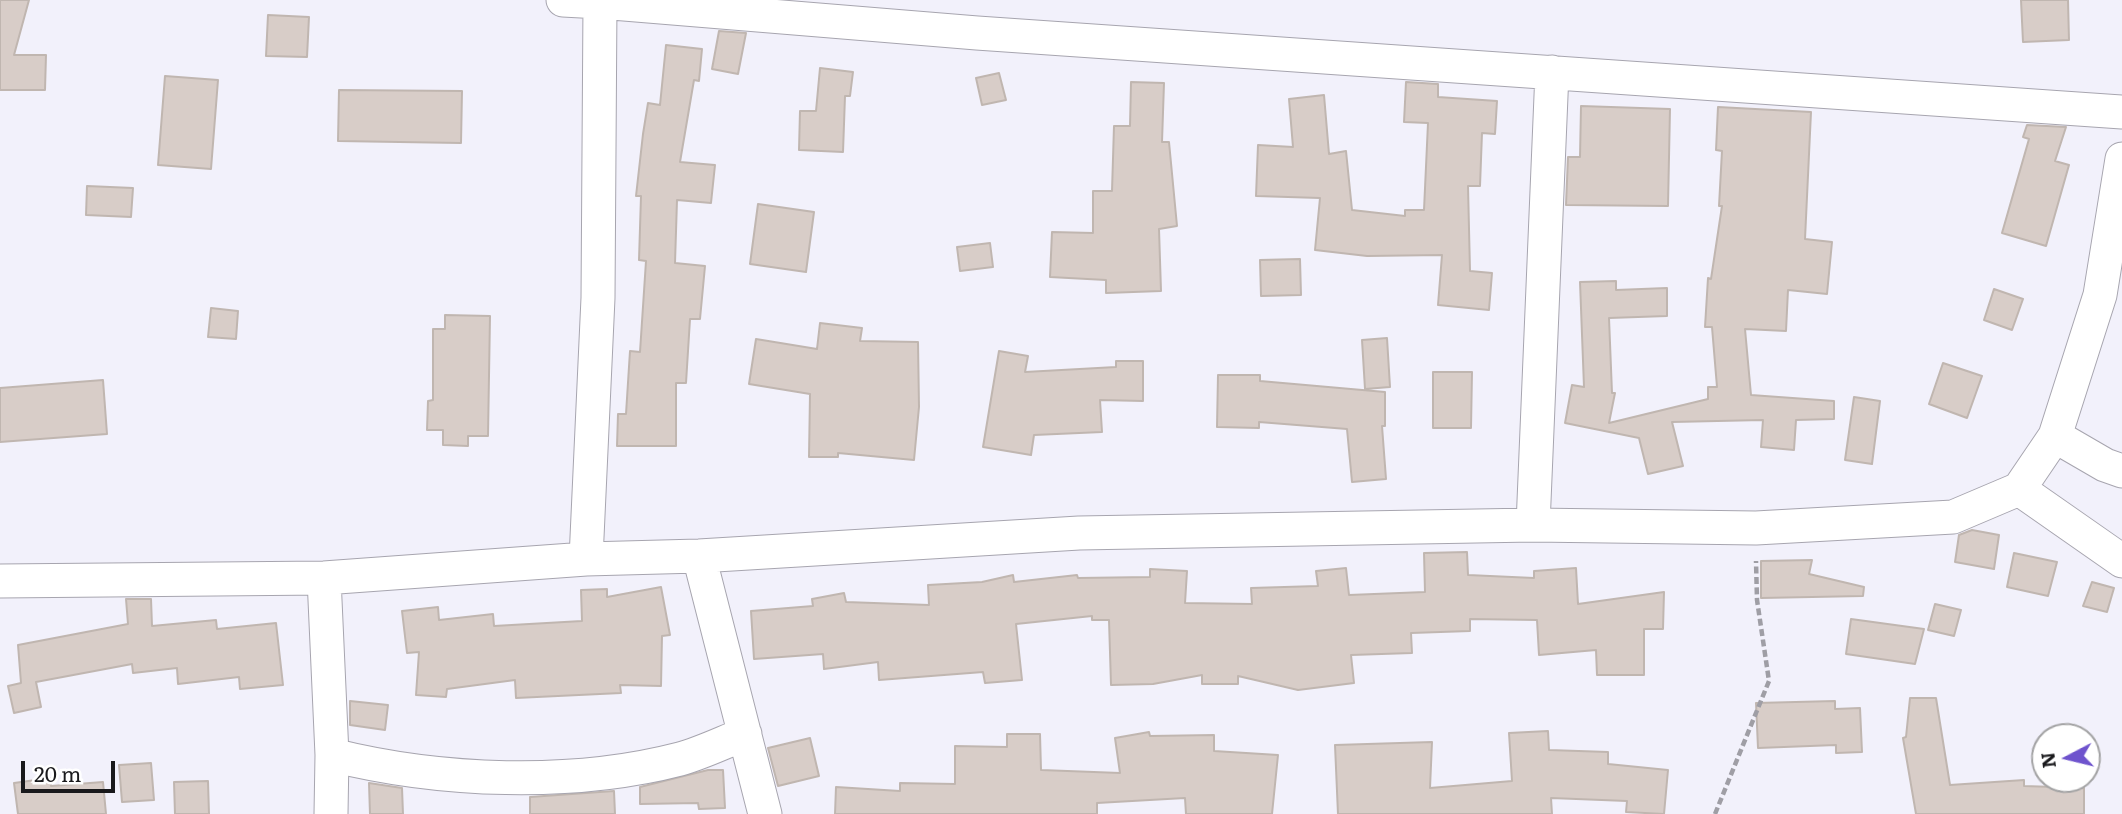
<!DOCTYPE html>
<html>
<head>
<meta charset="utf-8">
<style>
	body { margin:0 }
	#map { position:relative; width:2122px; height:814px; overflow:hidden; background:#f2f1fb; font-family:Literata,serif }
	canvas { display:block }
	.north { position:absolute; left:2031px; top:723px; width:70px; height:70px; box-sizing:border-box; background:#fff; border:2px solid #a3a3a4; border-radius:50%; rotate:263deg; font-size:19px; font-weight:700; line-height:28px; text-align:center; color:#19191c }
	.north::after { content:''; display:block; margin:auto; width:24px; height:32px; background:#6e53cd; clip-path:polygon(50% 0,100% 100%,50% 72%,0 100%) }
	.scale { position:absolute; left:21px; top:761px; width:94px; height:32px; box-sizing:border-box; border:4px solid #19191c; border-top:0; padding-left:9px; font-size:21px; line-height:24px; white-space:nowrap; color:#19191c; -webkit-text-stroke:5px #fff; paint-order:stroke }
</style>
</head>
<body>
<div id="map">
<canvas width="2122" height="814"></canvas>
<div class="north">N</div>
<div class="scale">20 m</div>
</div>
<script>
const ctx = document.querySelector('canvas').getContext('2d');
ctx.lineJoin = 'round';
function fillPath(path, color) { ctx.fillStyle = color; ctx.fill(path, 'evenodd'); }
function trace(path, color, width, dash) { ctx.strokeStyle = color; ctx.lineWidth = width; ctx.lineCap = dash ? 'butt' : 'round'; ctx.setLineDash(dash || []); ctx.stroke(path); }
const building = new Path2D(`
	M0,0H29L14,55H46L45,90H0Z
	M2021,0H2068L2069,40L2023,42Z
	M268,15L309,17L307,57L266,56Z
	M719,31L746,33L738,74L712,69Z
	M666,45L702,49L699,81L694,80L680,162L715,165L711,203L677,200L675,263L705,266L700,319H690L686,383H676V446H617L618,414H626L630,351L640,352L646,261L639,260L641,196H636L643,134L648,103L660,105Z
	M820,68L853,72L850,96H845L843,152L799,150L800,111H816Z
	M999,73L1006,100L982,105L976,78Z
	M165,76L218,80L211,169L158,165Z
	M1131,82L1164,83L1162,142H1169L1177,226L1159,229L1161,291L1106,293V280L1050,277L1052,232L1093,233V191H1112L1114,126H1130Z
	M1406,82L1438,84V97L1497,101L1495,134L1482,133L1480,186H1468L1470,271L1492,273L1489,310L1438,305L1442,255L1367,256L1315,250L1320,198L1256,196L1258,145L1293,147L1289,99L1324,95L1329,154L1346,151L1352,210L1405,216V210H1424L1428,123L1404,122Z
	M339,90L462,91L461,143L338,141Z
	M1581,106L1670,109L1668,206L1566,205L1568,157H1580Z
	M1718,107L1811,112L1805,239L1832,242L1827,294L1788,290L1786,331L1745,329L1751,395L1834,401V419L1796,420L1794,450L1761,447L1763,420L1672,422L1683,466L1648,474L1639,438L1565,423L1572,385L1584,387L1580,282L1616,281V290L1667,288V316L1609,318L1612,393H1615L1609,423L1708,399V387H1717L1712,327H1705L1708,278L1711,279L1722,206H1719L1722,151L1716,150Z
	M2027,125L2066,127L2055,161L2069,165L2046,246L2002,233L2029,139L2023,137Z
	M87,186L133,188L131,217L86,215Z
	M758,204L814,212L806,272L750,264Z
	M990,243L993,267L960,271L957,247Z
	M1300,259L1301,295L1261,296L1260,260Z
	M1994,289L2023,299L2012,330L1984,320Z
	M211,308L238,311L236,339L208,337Z
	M445,315L490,316L488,436H468V446L443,445V430H427L428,401L433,400V329H445Z
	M820,323L862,328L860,341L918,342L919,407L914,460L838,453V457H809L810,394L749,384L756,339L817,349Z
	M1387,338L1390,387L1365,389L1362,340Z
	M999,351L1028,356L1025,372L1116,367V361H1143V401L1100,400L1102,432L1034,435L1031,455L983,447Z
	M1943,363L1982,376L1967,418L1929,404Z
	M1433,372H1472L1471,428H1433Z
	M1218,375H1260V381L1385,392V426H1382L1386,479L1352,482L1347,429L1259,422V428L1217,427Z
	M103,380L107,434L0,442V388Z
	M1854,397L1880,401L1872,464L1845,460Z
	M1972,530L1999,535L1994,569L1955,562L1959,535Z
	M1467,552L1468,575L1534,578V571L1576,568L1578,604L1664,592L1663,629H1644V675H1597L1596,650L1539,655L1537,620L1470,619V631L1411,633L1412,653L1351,655L1354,683L1298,690L1238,676V684H1202V675L1153,684L1111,685L1109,620H1092V616L1016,624L1022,680L985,683L983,672L879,680L878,662L824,669L823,654L754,659L751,611L813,606L812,599L844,593L846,602L929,605L928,585L982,582L1013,575L1014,582L1077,575L1078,578L1150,577V569L1187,571L1185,603L1252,604L1251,588L1318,586L1316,571L1346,568L1349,595L1425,592L1424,553Z
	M2014,553L2057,562L2048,596L2007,587Z
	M1812,560L1809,574L1864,587L1863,596L1761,598V561Z
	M2092,582L2114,588L2107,612L2083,606Z
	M661,587L670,635L662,636L661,686L620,685L621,693L516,698L515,680L447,689L446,697L416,695L419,652L407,653L402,611L438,607L439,620L493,614L494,626L582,621L581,590L607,589V597Z
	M126,599H151L152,626L216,620L217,629L276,623L283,685L240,689L239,677L178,684L177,668L133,673L132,664L36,682L41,707L14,713L8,686L21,683L18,645L128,624Z
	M1935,604L1961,610L1954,636L1928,630Z
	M1851,619L1924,629L1915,664L1846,654Z
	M1910,698H1936L1950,785L2024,780V786L2084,788V814H1916L1903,738L1906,737Z
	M350,701L388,705L385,730L350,725Z
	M1835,701V709L1860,708L1862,752L1836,753V745L1758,748L1756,703Z
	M1548,731L1549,750L1608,752V764L1668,770L1664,814L1626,812L1627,801L1551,798L1552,814H1338L1335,745L1432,742L1430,788L1512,781L1509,733Z
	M1149,732L1150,736L1214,735V751L1278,755L1272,814H1186L1185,798L1097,803V814H835L836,787L900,791V783L955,784V746L1007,747V734H1040L1041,770L1120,773L1115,738Z
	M810,738L819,776L778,786L768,748Z
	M151,763L154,800L122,802L119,765Z
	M708,770H723L725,808L699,809L698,803L640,804V787Z
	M50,778L51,786L103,782L106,814H18L14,783Z
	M208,781L209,814H175L174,782Z
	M369,783L402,788L403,814H370Z
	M614,791L615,814H530V797Z`);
const path = new Path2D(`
	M1715,814L1769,681L1757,600L1756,561`);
const minor = new Path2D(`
	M563,0L600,2
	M2055,436L2105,465L2122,471
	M2019,489L2122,561
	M1533,525L1552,72
	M699,556L765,814
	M586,559L598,298L600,2L977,33L2122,112
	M324,578L332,755C440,782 572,787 680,759C702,753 724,742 745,734
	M0,581L324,578L586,559L699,556L1079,533L1533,525L1756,528L1953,517L2019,489L2055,436L2100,295L2122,159
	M331,814L332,755`);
fillPath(building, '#d8cdc8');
trace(building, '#c0b6b0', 2);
trace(minor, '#a7a5af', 35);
trace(path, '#9f9ea5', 4.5, [7, 3.5]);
trace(minor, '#fff', 33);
</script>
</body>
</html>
